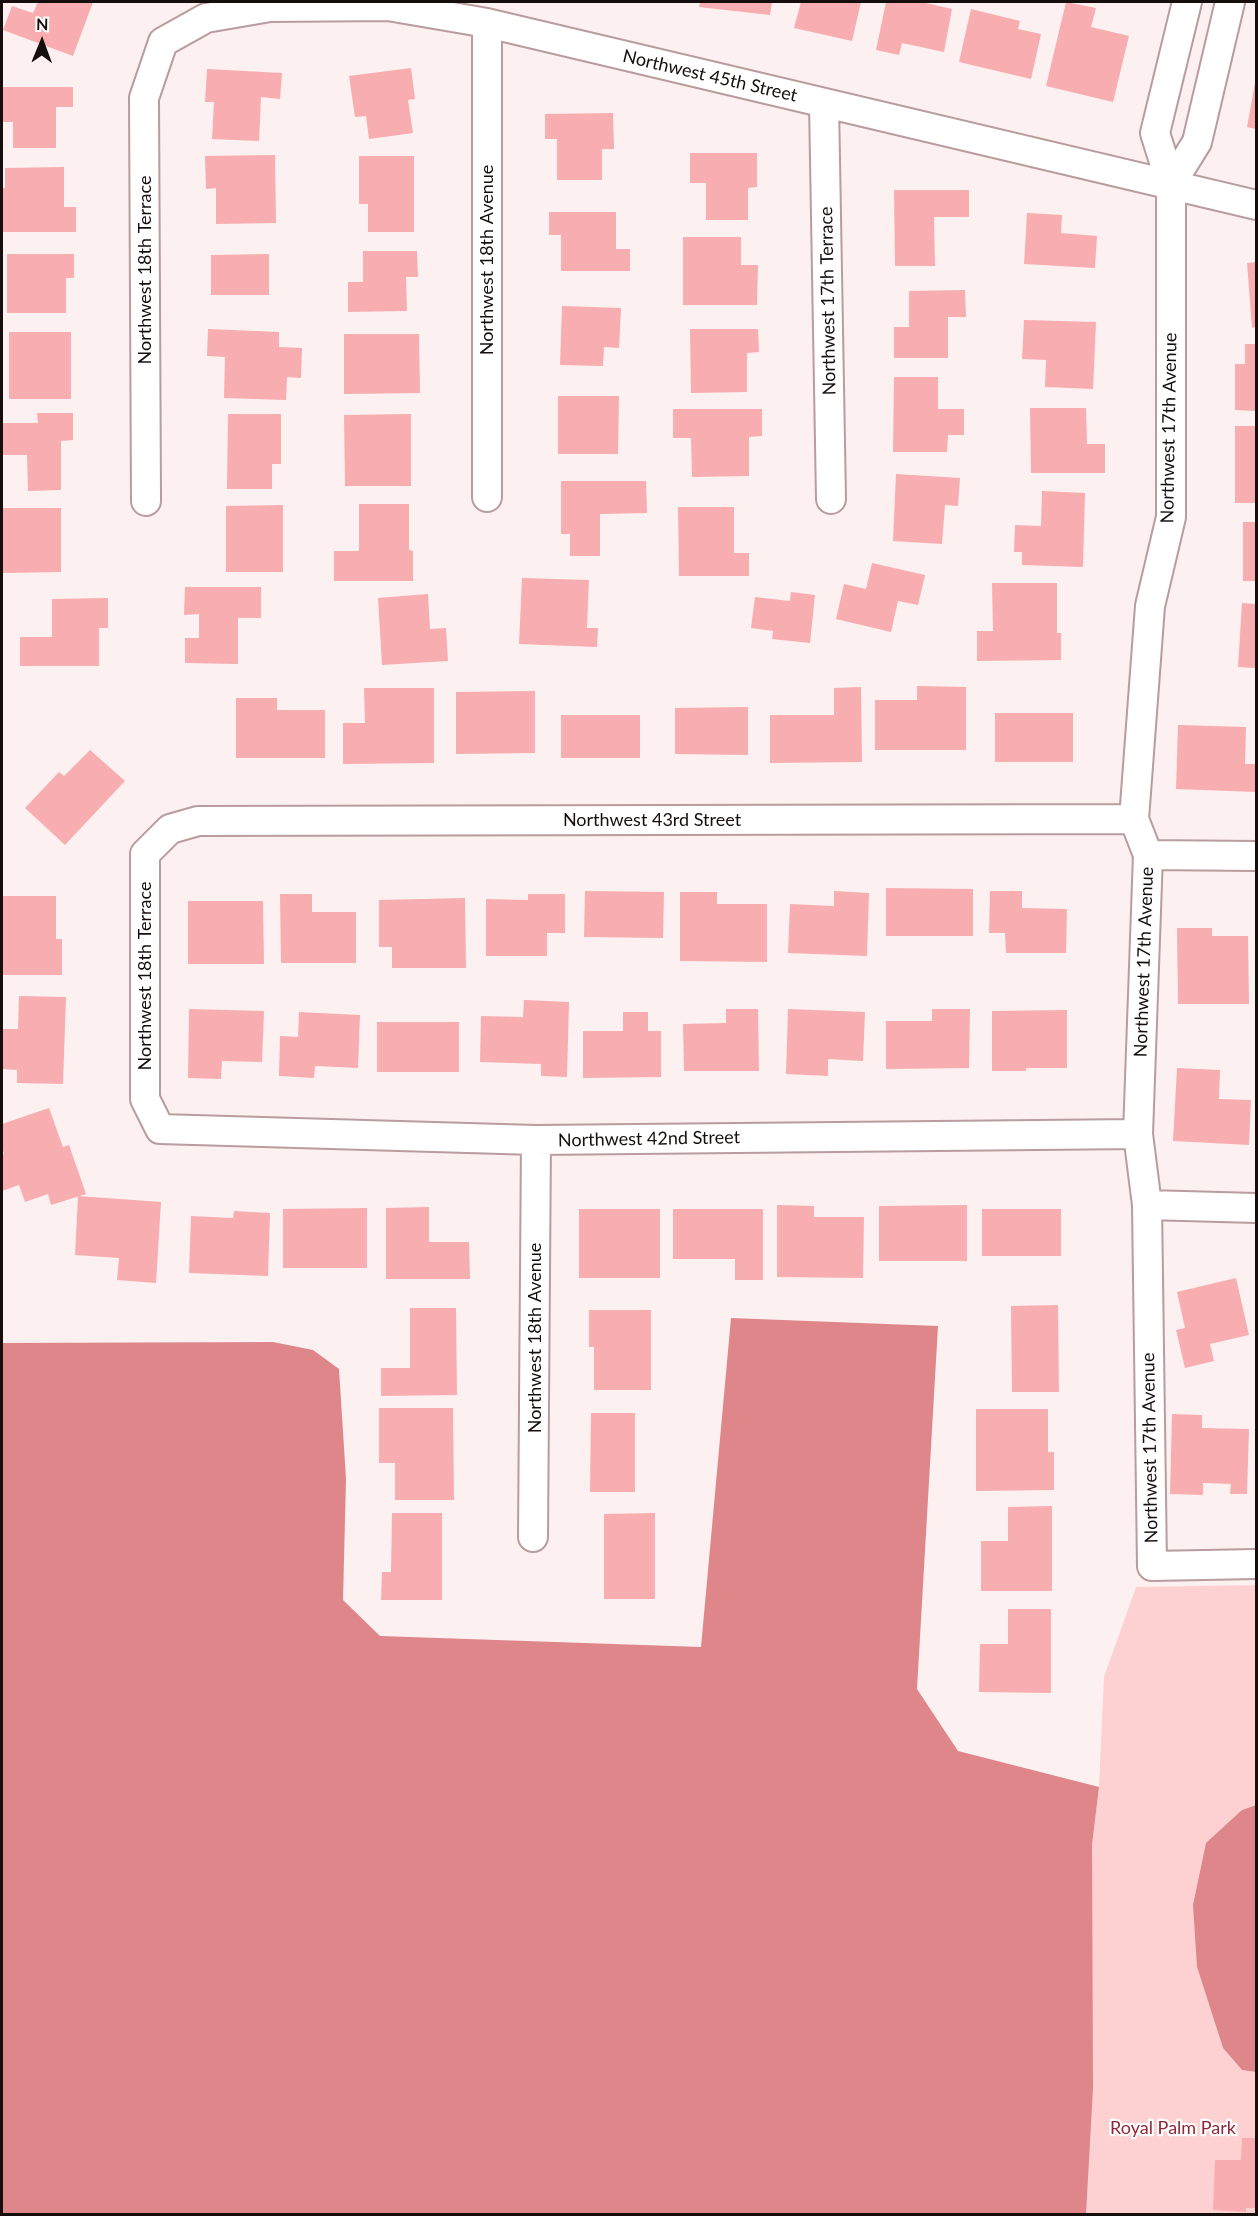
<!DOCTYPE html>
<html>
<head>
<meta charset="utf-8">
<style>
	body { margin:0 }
	#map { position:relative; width:1258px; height:2216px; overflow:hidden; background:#fcf0f0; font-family:Lato,sans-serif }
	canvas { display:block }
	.frame { position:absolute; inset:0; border:3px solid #160d0d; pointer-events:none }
	.north { position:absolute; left:12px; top:12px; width:60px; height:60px; -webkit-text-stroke:4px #fff; paint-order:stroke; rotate:1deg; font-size:16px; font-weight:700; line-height:24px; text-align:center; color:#160d0d }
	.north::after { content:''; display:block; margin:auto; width:21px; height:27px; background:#160d0d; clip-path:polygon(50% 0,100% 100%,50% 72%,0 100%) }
</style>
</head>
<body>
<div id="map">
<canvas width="1258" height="2216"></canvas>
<div class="frame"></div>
<div class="north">N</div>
</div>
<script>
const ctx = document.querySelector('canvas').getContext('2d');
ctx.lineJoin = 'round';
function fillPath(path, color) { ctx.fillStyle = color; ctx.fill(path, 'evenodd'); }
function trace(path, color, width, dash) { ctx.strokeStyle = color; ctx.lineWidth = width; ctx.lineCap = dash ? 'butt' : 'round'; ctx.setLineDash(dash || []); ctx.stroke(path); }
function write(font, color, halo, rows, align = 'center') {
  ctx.font = font + ' Lato,sans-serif'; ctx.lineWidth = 4.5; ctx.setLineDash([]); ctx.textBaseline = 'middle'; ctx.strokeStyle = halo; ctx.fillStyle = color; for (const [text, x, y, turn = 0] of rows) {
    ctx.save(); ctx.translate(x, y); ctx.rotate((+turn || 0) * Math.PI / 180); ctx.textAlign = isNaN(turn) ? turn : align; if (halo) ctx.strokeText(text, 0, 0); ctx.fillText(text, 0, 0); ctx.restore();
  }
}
const green = new Path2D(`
	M1256,1585V1805L1242,1810L1197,1967L1223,2048L1242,2070L1256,2072V2214H1086L1092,1845L1099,1787L1104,1677L1136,1587Z`);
const water = new Path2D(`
	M731,1318L938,1326L917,1689L958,1751L1099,1787L1092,1845L1093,2088L1086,2214H2V1343L273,1342L313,1350L339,1369L346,1479L343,1600L380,1636L701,1647Z
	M1256,1805V2072L1242,2070L1223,2048L1197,1967L1193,1905L1206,1843L1242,1810Z`);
const building = new Path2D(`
	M38,2H93L73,56L3,30L12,6L33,13Z
	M700,2H772L770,15L699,7Z
	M801,2H861L852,41L794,28Z
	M886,2H926V3L952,9L944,52L902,43L899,55L876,50Z
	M1066,2L1096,8L1091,27L1129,36L1113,102L1046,86Z
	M971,9L1020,21L1018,29L1041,34L1031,79L959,62Z
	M411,68L415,99L408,100L413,133L369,139L366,116L355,117L349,76Z
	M207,69L282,73L280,99L261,97L259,141L212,139L214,102H205Z
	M1255,83H1256V129L1247,127Z
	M2,87H73V107H56V148H13V122H2Z
	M613,113L614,149H602V180H557V139H545V114Z
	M690,153H757V187L748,188V220H706V183H690Z
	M275,155L276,223L216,224V188L206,189L205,156Z
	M359,156H414V232H368V204H359Z
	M64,167V207H76V232H2V188H5V168Z
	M894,190H969V217H934L935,266H895Z
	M549,212H616V249H630V271H561V235H549Z
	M1027,213L1062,215L1061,233L1097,236L1095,268L1024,264Z
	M683,237H741V265H758L757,305H683Z
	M363,251H417L418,277H406L407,311L348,312V282H363Z
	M7,254H74V278H66V313H7Z
	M269,254V295H211V255Z
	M1256,262V327L1252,328L1247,263Z
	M965,290L966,317H948V358H894V327H909V291Z
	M562,306L621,308L619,348L604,347L603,366L560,365Z
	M1024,320L1096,322L1093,389L1045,387L1046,360L1022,359Z
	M208,329L279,332V347L302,348L301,378L287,377L286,400L224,398L225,357L207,356Z
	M690,329H758L759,352L747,353V392L691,393Z
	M9,332H71V399H9Z
	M344,334H419L420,393L344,394Z
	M1245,344H1256V411L1235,410V364H1245Z
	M894,377H938V409H964V435H948L947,452H893Z
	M558,396H619L618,454H558Z
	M1030,408H1086L1087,444H1105V473H1031Z
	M673,409H762V436L749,437V476L692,477L691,438H673Z
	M37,413H73V440L61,441V490L28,491L27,455H2V423H38Z
	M228,414H281V464H272V489H227Z
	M411,414V486H345L344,415Z
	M1235,426H1256V503H1235Z
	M896,474L960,478L958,506L945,505L942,544L893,541Z
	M561,481H646L647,513L600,514V556H570V534H561Z
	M1042,491L1085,493L1083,567L1022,565V552H1014L1015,525L1041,526Z
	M359,504H409V550L413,551V581H334V551H359Z
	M283,505V572H226V506Z
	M678,507H734V553H749V576H679Z
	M2,508H61V572L2,573Z
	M1243,522H1256V581H1243Z
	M872,563L925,575L918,605L898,601L891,632L836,619L844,584L866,589Z
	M522,578L589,580L587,628H598L597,647L519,644Z
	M992,583H1057V633H1061V660L977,661V631H993Z
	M185,587H261V618H238V664L185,663V638H199V614L184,615Z
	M791,592L815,595L810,643L772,639L773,631L751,628L755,597L790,601Z
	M428,594L430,629L446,628L448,661L382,665L378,598Z
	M108,598V628H99V666H20V637H52V599Z
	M1242,603L1256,604V668L1238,667Z
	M917,686L966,687V750H875V700H917Z
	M861,687L862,762L770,763V715H834V688Z
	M364,688H434V763L343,764V723H365Z
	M535,691V753L456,754V692Z
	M236,698H277V710H325V758H236Z
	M748,707V755L675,754V708Z
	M995,713H1073V762H995Z
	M561,715H640V758H561Z
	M1178,725L1246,727L1245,764H1256V792L1176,789Z
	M90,750L125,781L65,845L25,808L59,772L64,776Z
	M886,888L973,889V936H886Z
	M585,891L664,892L663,938L584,937Z
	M834,891L869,893L867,956L788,953L790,904L834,906Z
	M990,891H1022V908L1067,909L1066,953H1006L1005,933H989Z
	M680,892H717V904H767V962L680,961Z
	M280,894H312V912H356V963H281Z
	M528,894H565V933H547V956H486V899L528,900Z
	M2,896H56V939H62V975H2Z
	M465,898L466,968H392V947H379V900Z
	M188,901H263L264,964H188Z
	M1177,928H1212V936H1248L1249,1004H1178Z
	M19,996L66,997L63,1084L17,1083V1070L2,1069V1029H18Z
	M524,1000L569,1002L567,1077L541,1076V1064L480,1062L481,1016L523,1017Z
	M189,1009L264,1011L262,1062L222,1061L221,1079L188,1078Z
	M726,1009H758L759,1071H684L683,1024L726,1023Z
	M788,1009L865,1012L863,1061L828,1059V1076L786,1074Z
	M932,1009H970L969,1068L886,1069V1021H932Z
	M1067,1010V1068H1026V1071H992V1011Z
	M299,1012L360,1015L358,1068L315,1066L314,1078L279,1076L280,1036L298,1037Z
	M623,1012H648V1031H661V1077L583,1078V1031H623Z
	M377,1022H459V1072H377Z
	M1177,1068L1220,1070L1219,1099L1251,1100L1249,1145L1173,1141Z
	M49,1108L63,1147L69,1145L86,1194L51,1205L48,1194L25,1202L19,1185L2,1191V1155L4,1154L2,1147V1124Z
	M78,1196L161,1202L156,1283L117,1280L119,1258L75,1255Z
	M777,1205L814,1206V1217H864L863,1278L777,1277Z
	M967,1205V1261H879V1206Z
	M429,1207V1242H469L470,1279H386V1208Z
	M367,1208V1268H283V1209Z
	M579,1209H660V1278H579Z
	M673,1209H763V1280H735V1259H673Z
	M982,1209H1061V1256H982Z
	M234,1211L270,1213L268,1276L189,1273L191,1216L233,1218Z
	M1236,1278L1249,1335L1210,1344L1214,1361L1185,1368L1176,1330L1185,1328L1177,1292Z
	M1058,1305L1059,1392H1012L1011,1306Z
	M410,1308H456L457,1395L381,1396V1368H410Z
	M589,1310H651V1390H594V1347H589Z
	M379,1408H453L454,1500H395V1463H379Z
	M976,1409H1048V1452H1054V1490L976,1491Z
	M591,1413H635V1492H590Z
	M1172,1414L1202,1415V1428L1249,1429L1247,1494H1230L1231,1484L1203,1483V1495L1170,1494Z
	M1052,1506V1591H981V1541H1008V1507Z
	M392,1513H442V1600H381L382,1572H391Z
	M655,1513V1599H604V1514Z
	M1008,1609H1051V1693L979,1692L980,1644H1008Z
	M1242,2138H1256V2208H1246V2212L1213,2210L1215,2160H1241Z`);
const street = new Path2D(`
	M1187,2L1155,133L1171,184V517L1150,606L1134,819L1148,855L1138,1134L1147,1205L1152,1566L1256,1564
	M487,23V497
	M824,103L831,499
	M1171,184L1197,142L1230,2
	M146,501L144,98L163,42L206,18L270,7L388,6L487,23L1256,205
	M1134,819L198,821L170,829L145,854V1099L160,1129L536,1140L1138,1134
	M1148,855L1256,856
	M1147,1205L1256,1208
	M533,1537L536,1140`);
const streetNames = [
	["Northwest 45th Street",710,76,13],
	["Northwest 18th Avenue",487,260,-90],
	["Northwest 18th Terrace",145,270,-90],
	["Northwest 17th Terrace",828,301,-91],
	["Northwest 17th Avenue",1169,428,-89],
	["Northwest 43rd Street",652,820],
	["Northwest 17th Avenue",1144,962,-88],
	["Northwest 18th Terrace",145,976,-90],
	["Northwest 42nd Street",649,1139,-1],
	["Northwest 18th Avenue",535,1338,-90],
	["Northwest 17th Avenue",1150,1448,-91]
];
const parkNames = [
	["Royal Palm Park",1173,2128]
];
fillPath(green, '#fdd1d2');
fillPath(water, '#df868b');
fillPath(building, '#f8adb0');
trace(street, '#b99c9d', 32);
trace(street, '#fff', 28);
write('18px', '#160d0d', '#fff', streetNames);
write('18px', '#902637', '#fff', parkNames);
</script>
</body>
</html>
